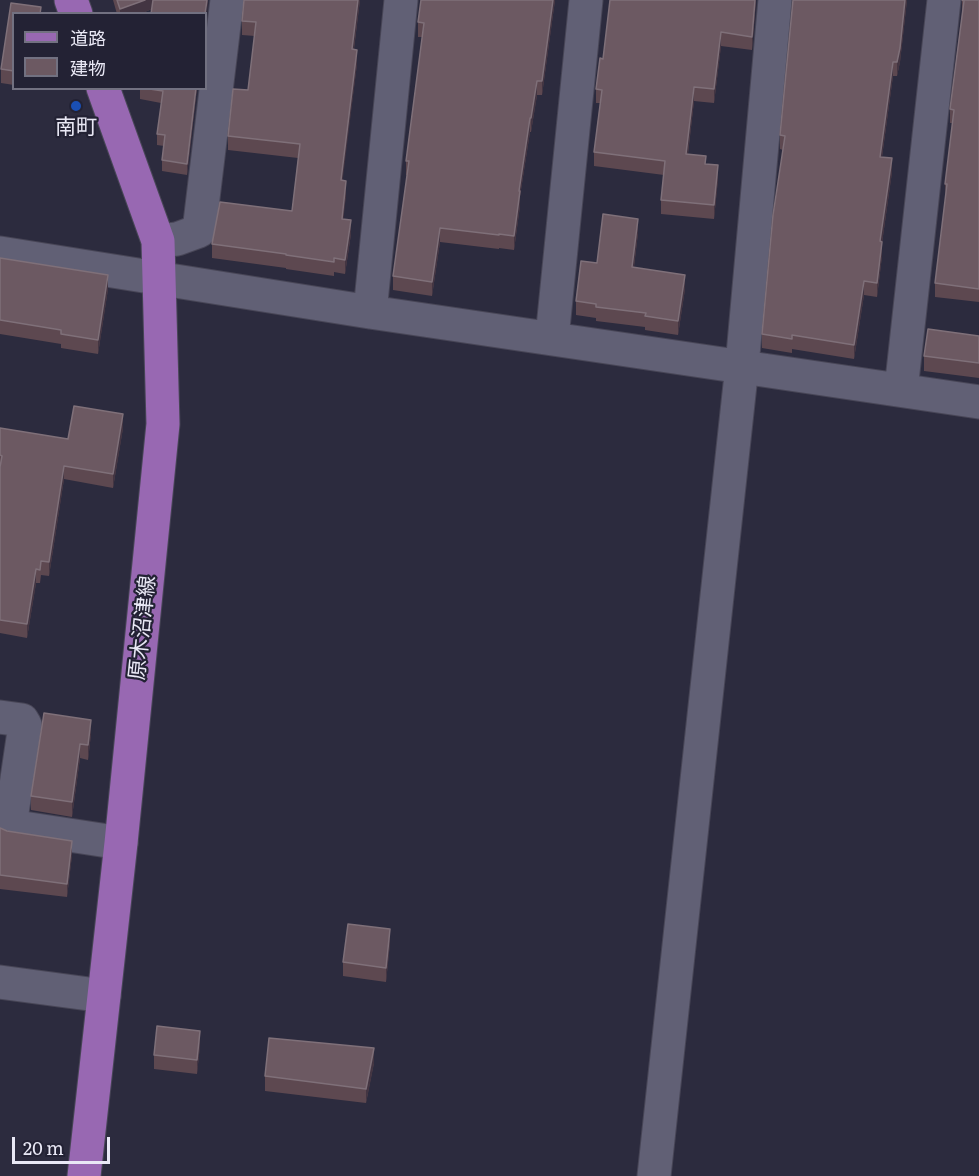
<!DOCTYPE html>
<html>
<head>
<meta charset="utf-8">
<style>
	body { margin:0 }
	#map { position:relative; width:979px; height:1176px; overflow:hidden; background:#2c2b3e; font-family:Literata,"Noto Sans JP",serif }
	canvas { display:block }
	.legend { position:absolute; left:12px; top:12px; width:195px; height:78px; box-sizing:border-box; background:#232234; border:2px solid #727181; margin:0; padding:8px 10px; list-style:none; font-size:18px; color:#e9e8f5 }
	.legend li { display:flex; align-items:center; gap:12px; height:30px }
	.legend b { width:30px; border:2px solid #727181 }
	.scale { position:absolute; left:12px; top:1137px; width:98px; height:27px; box-sizing:border-box; border:3px solid #e9e8f5; border-top:0; padding-left:8px; font-size:18px; line-height:21px; white-space:nowrap; color:#e9e8f5; -webkit-text-stroke:4px #232234; paint-order:stroke }
</style>
</head>
<body>
<div id="map">
<canvas width="979" height="1176"></canvas>
<ul class="legend">
<li><b style="height:8px;background:#9868b2"></b>道路</li>
<li><b style="height:16px;background:#6c5962"></b>建物</li>
</ul>
<div class="scale">20 m</div>
</div>
<script>
const ctx = document.querySelector('canvas').getContext('2d');
ctx.lineJoin = 'round';
function trace(path, color, width, dash) { ctx.strokeStyle = color; ctx.lineWidth = width; ctx.lineCap = dash ? 'butt' : 'round'; ctx.setLineDash(dash || []); ctx.stroke(path); }
function fillPath(path, color) { ctx.fillStyle = color; ctx.fill(path, 'evenodd'); }
function write(font, color, halo, rows, align = 'center') {
  ctx.font = font + ' Literata,"Noto Sans JP",serif'; ctx.lineWidth = 4.5; ctx.setLineDash([]); ctx.textBaseline = 'middle'; ctx.strokeStyle = halo; ctx.fillStyle = color; for (const [text, x, y, turn = 0] of rows) {
    ctx.save(); ctx.translate(x, y); ctx.rotate((+turn || 0) * Math.PI / 180); ctx.textAlign = isNaN(turn) ? turn : align; if (halo) ctx.strokeText(text, 0, 0); ctx.fillText(text, 0, 0); ctx.restore();
  }
}
const minor = new Path2D(`
	M158,241L177,239L199,231L227,0
	M0,253L370,312L979,402
	M370,312L401,0
	M552,338L586,0
	M901,390L944,0
	M0,717L22,720L25,725L10,826L121,843
	M0,982L104,996
	M654,1176L742,366L775,0`);
const major = new Path2D(`
	M71,0L76,14
	M84,1176L121,843L163,424L158,241L103,88`);
const wall = new Path2D(`
	M113,0H208V3L152,9L140,14H117Z
	M244,0H360L354,49L357,64L342,180L346,195L343,219L351,234L345,274L334,272V276L286,269V268L212,258V244L292,211L298,158L228,150V136L248,90L255,36L242,35V21Z
	M555,0L542,95H537L531,132H530L520,196V206L514,250L499,248V249L440,242L432,296L393,290V276L407,175H406V161L422,37H418V22Z
	M610,0H756L752,50L721,46L714,103L694,101L688,154L706,164L718,179L714,219L661,214V200L664,175L594,166V152L600,103H596V89L603,59Z
	M793,0H907L900,62L897,76H893L882,157L892,172L882,243V256L877,297L864,295L854,359L792,349V353L762,348V334L783,150L780,149V135Z
	M962,0H979V302L935,297V283L946,198L945,184L953,123H950V109L962,14Z
	M11,3L41,7V14H14V85L1,83V69Z
	M140,88H197L187,175L162,171V160L164,146L157,145V134L161,103L140,99Z
	M638,233L634,267L685,289L678,335L645,330V327L596,321V318L576,315V301L597,263Z
	M0,258L108,289L98,354L61,348V344L0,334Z
	M979,336V378L924,371V356Z
	M0,428L68,439L123,428L113,488L64,479L49,576L41,575L40,583H36L27,638L0,633Z
	M44,713L91,734L88,760L80,758L72,817L31,810V796Z
	M0,828L72,855L67,897L0,889Z
	M390,943L386,982L343,976V962Z
	M200,1045L197,1074L154,1069V1055Z
	M374,1063L366,1103L265,1091V1076Z`);
const shadedWall = new Path2D(`
	M145,0H154V8L140,14H120V9Z
	M207,0H208V3L206,22Z
	M358,0H360L352,63V49Z
	M553,0H555L542,95V81Z
	M755,0H756L752,50V37Z
	M905,0H907L900,62L897,76V62Z
	M721,32V46L714,103V89Z
	M357,50V64L341,194V180Z
	M893,62V76L880,171V157Z
	M537,81V95L531,132V118Z
	M694,87V101L686,168V154Z
	M196,88H197L187,175V164Z
	M530,118V132L520,196V206L514,250V236L519,191Z
	M892,158V172L882,243V256L877,297V283L880,241Z
	M718,165V179L714,219V205Z
	M346,181V195L342,233V219Z
	M638,219V233L632,281V267Z
	M351,220V234L345,274V260Z
	M440,228V242L432,296V282Z
	M108,275V289L98,354V340Z
	M685,275V289L678,335V321Z
	M864,281V295L854,359V345Z
	M123,414V428L113,488V474Z
	M64,466V479L49,576V562Z
	M36,569V583L27,638V624Z
	M91,720V734L88,760V745Z
	M80,744V758L72,817V802Z
	M72,841V855L67,897V884Z
	M390,929V943L386,982V968Z
	M200,1031V1045L197,1074V1060Z
	M374,1048V1063L366,1103V1089Z`);
const building = new Path2D(`
	M117,0H145L120,9Z
	M153,0H207L205,14H151Z
	M244,0H358L352,49L357,50L341,180L346,181L342,219L351,220L345,260L334,258V262L286,255V254L212,244L220,202L292,211L300,144L228,136L233,89L248,90L256,22L242,21Z
	M421,0H553L542,81H537L531,118H530L519,191H520L514,236L499,234V235L440,228L432,282L393,276L409,161H406L424,23L418,22Z
	M610,0H755L752,37L721,32L714,89L694,87L686,154L706,156L705,164L718,165L714,205L661,200L665,161L594,152L602,90L596,89L600,58L603,59Z
	M793,0H905L900,48L897,62H893L880,157L892,158L880,241L882,242L877,283L864,281L854,345L792,335V339L762,334L773,215L785,136L780,135Z
	M962,0H979V289L935,283L947,184H945L954,110L950,109L964,1Z
	M11,3L41,7L40,14H14V71L1,69Z
	M143,88H196L187,164L162,160L165,135L157,134L163,91Z
	M603,214L638,219L632,267L685,275L678,321L645,316L646,313L596,307V304L576,301L581,261L597,263Z
	M0,258L108,275L98,340L61,334V330L0,320Z
	M928,329L979,336V363L924,356Z
	M74,406L123,414L113,474L64,466L49,562L41,561L40,570L36,569L27,624L0,620V467L2,456L0,455V428L68,439Z
	M44,713L91,720L88,745L80,744L72,802L31,796Z
	M0,828L7,831L72,841L67,884L0,875Z
	M348,924L390,929L386,968L343,962Z
	M157,1026L200,1031L197,1060L154,1055Z
	M269,1038L374,1048L366,1089L265,1076Z`);
const markers = [
	[76,106,6,"#1a4fb4"]
];
const poiNames = [
	["南町",76,128]
];
const streetNames = [
	["原木沼津線",143,628,-84]
];
trace(minor, '#484657', 35);
trace(major, '#484657', 35);
trace(minor, '#616075', 33);
trace(major, '#9868b2', 33);
fillPath(wall, '#5d4850');
fillPath(shadedWall, '#433542');
fillPath(building, '#6c5962');
trace(building, '#7f7079', 1.5);
for (const [x, y, r, color] of markers) { const dot = new Path2D(); dot.arc(x, y, r, 0, 2 * Math.PI); ctx.fillStyle = color; ctx.fill(dot); trace(dot, '#232234', 2); }
write('21px', '#e9e8f5', '#232234', poiNames);
write('21px', '#e9e8f5', '#232234', streetNames);
</script>
</body>
</html>
